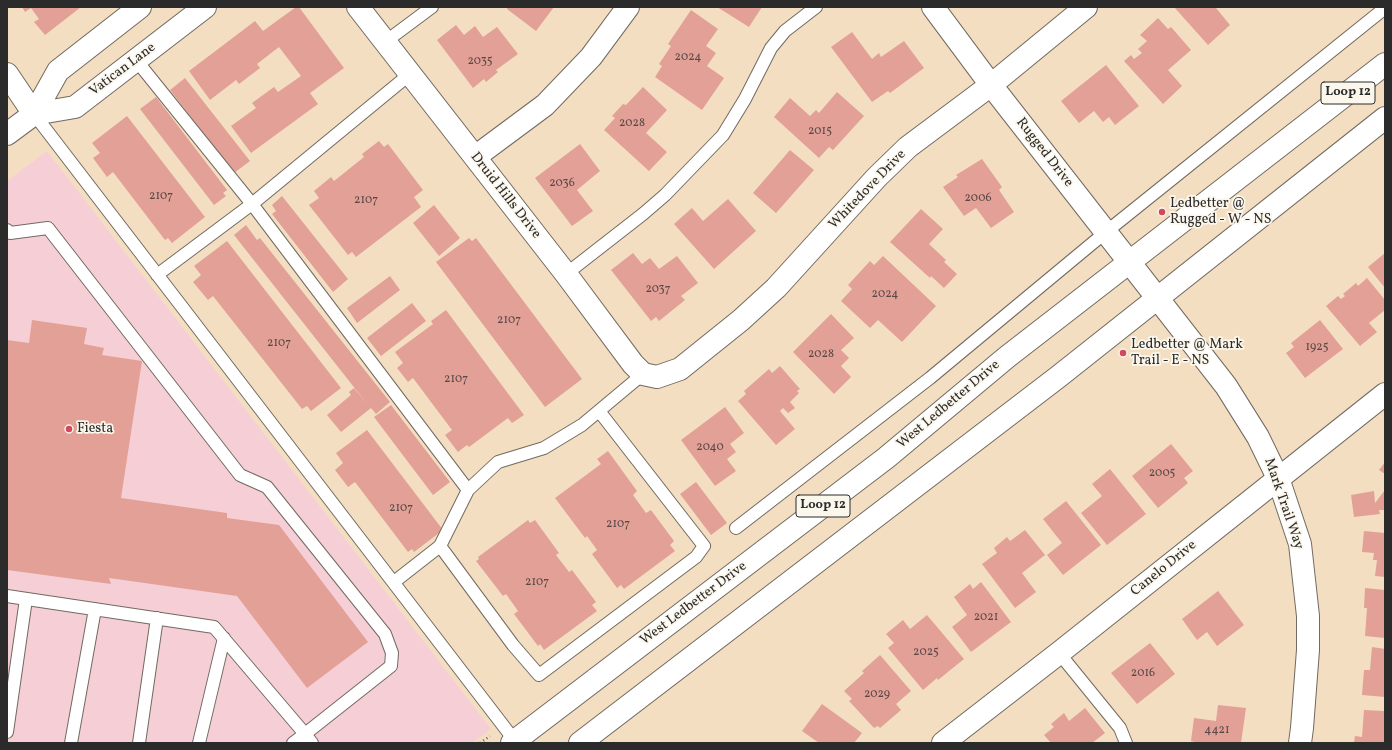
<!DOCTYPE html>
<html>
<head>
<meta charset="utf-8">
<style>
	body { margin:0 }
	#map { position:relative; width:1392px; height:750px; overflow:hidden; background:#f4dec2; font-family:Vollkorn,serif }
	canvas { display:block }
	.frame { position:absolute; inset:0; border:8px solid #2b2b2b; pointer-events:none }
</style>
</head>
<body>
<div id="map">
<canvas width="1392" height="750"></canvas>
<div class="frame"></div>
</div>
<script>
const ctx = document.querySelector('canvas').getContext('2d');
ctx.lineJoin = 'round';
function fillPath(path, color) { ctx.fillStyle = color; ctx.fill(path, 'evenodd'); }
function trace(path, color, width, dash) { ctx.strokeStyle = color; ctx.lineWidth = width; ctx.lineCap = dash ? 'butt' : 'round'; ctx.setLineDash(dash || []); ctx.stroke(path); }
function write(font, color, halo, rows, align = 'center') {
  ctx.font = font + ' Vollkorn,serif'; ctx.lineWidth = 3.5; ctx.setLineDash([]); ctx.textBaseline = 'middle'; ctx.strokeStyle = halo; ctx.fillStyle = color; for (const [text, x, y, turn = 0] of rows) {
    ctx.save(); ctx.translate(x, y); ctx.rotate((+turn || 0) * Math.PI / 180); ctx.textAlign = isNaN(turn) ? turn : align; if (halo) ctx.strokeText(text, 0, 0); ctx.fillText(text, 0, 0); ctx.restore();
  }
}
const built = new Path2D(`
	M47,151L491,729L472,743H7V181Z`);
const building = new Path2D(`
	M22,7H81L45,35L34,22L39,19L31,8L25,12Z
	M296,7H299L344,68L310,93L318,104L251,153L231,126L256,108L252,103L274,87L278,92L301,76L279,47L257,64L260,68L239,84L236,80L210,100L189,71L255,21L263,31Z
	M508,7H554L536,31L507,9Z
	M717,7H762L749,27Z
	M1174,7H1217L1216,8L1230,25L1208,45Z
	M691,10L718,29L706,46L716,53L707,66L724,78L702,110L655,77L662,66L659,64L671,46L668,44Z
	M1158,18L1168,29L1171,27L1191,50L1168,70L1182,86L1163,104L1124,61L1131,55L1134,59L1142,53L1138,49L1147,41L1140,35Z
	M456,25L464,35L475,26L483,37L497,27L518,54L496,70L498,72L486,82L484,79L473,88L437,40Z
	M852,32L872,59L879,53L881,57L904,41L924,68L890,93L888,91L872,102L831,47Z
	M1106,65L1139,106L1115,125L1109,117L1103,122L1094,111L1079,123L1061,101Z
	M185,78L250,161L234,173L170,90Z
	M643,87L667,110L646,133L667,152L649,171L604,130L615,118L612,116L623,104L626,105Z
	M837,92L864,116L833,150L829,147L819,158L774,117L790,98L810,116L816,110L819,113Z
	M156,97L227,190L223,193L226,196L214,205L140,109Z
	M127,116L205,217L172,243L168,238L165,240L113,172L107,177L93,158L100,153L92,143Z
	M379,141L384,147L388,144L423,190L414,197L421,207L356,257L352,252L348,255L309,205L319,198L314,191L331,177L334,181L364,157L362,154Z
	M580,144L600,171L577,190L593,211L572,226L535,178Z
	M790,150L814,170L776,213L753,193Z
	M982,159L1002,187L999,190L1014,212L991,228L976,208L964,216L943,187L958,177L956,175Z
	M282,196L348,279L333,292L272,214L276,211L272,205Z
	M728,199L756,231L714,269L674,224L692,208L703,221Z
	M434,205L460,238L439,256L413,223Z
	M921,209L943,229L929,244L946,260L944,262L957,274L944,288L931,276L930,278L890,242Z
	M246,225L257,240L260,238L390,402L376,414L371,408L341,432L327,415L351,395L349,392L354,388L368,405L234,235Z
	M469,238L472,241L476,238L582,379L545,407L436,262Z
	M227,241L341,388L311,411L307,406L302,409L213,296L208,300L193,282L201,275L194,266Z
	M633,253L642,264L650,258L659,269L677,256L698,283L681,296L685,300L659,321L656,317L651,321L611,270Z
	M1385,253V288L1368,267Z
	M883,256L936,306L902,342L878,320L870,328L841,301L852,289L848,285L870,261L874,265Z
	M390,276L400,290L357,323L347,308Z
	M1367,278L1385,300V310L1369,323L1377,332L1360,346L1326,306L1338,296L1341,299L1345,296L1343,294L1356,283L1358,286Z
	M412,303L426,321L381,356L367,338Z
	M446,310L524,415L512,423L508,418L469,447L467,445L458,452L445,435L452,430L413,378L408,382L397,368L403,363L395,352L433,324L431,321Z
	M831,314L854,338L841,350L849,358L841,366L851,377L834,394L793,352Z
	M32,320L87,328L84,344L104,348L102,355L142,361L121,498L227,513V518L279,525L368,642L307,688L237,596L109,578L111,584L7,570V340L29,343Z
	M1320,320L1343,349L1305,378L1286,353L1294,347L1291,343Z
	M780,366L800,389L797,391L799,393L790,402L795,408L788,413L783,408L780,411L795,429L776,445L738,401L746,394L744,391L769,369L772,373Z
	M391,405L450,482L433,495L374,417Z
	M725,407L744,433L730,444L736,452L727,459L736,471L715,486L681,440Z
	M367,430L443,530L414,552L412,549L408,552L355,482L348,487L335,470L343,463L336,453Z
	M1171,444L1193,471L1184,478L1188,483L1158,508L1132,476Z
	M608,451L637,491L633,495L646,513L651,510L674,541L670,545L675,551L624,589L621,585L617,588L592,554L597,550L587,536L585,538L555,498L601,464L597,459Z
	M1385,462V474L1379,470Z
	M1110,469L1146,514L1107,545L1081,513L1102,496L1092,484Z
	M696,482L727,523L711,535L680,494Z
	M1385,490V510H1379L1380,514L1354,517L1351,495L1374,491L1375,503Z
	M1066,501L1101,545L1063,575L1047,555L1062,543L1043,519Z
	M528,520L530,523L535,520L559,553L556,555L569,572L572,570L596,602L592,605L597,611L544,650L540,644L538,646L514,614L518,611L506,594L503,596L476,561L479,559L478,557Z
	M1025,530L1045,555L1022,573L1036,592L1015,608L982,564L997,553L994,548L1007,537L1010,541Z
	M1364,531L1385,533V577L1375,576L1377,560H1373L1374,553L1362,552Z
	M981,582L1011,622L971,652L952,627L967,615L954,597L970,584L973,589Z
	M1365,588L1385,590V638L1365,636L1367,608H1364Z
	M1218,591L1244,625L1217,646L1207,632L1197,640L1182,619Z
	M927,615L964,659L938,680L937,678L923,690L888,648L894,643L886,634L903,620L910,629Z
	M1150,643L1175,674L1137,704L1111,673Z
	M1372,647L1385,649V697L1362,695L1364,670H1370Z
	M880,655L911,691L896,704L901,710L880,728L878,726L874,728L849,701L852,699L844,691L864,673L862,671Z
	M822,704L862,733L854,743H819L802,731Z
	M1218,705L1246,708L1241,743H1198L1191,741L1194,718L1216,721Z
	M1085,708L1105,733L1092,743H1051L1044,735L1054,727L1051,724L1064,713L1069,721Z
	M1364,710L1385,711V743H1354L1355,736L1362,737Z`);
const path = new Path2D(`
	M480,743L490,736`);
const service = new Path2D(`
	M385,42L432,7
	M136,60L252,204L468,490L498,462L544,448L582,425L643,374
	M34,114L515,741
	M7,230L10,233L48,228L240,475L267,487L385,634L392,653L391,666L305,734L312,743
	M566,274L643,214L665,195L723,135L745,99L771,48L785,31L816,7
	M157,275L252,204L410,74
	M468,490L440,546L513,645L539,675L696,557L704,546L599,411
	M736,528L930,378L1106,232L1385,8
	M394,582L440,546
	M7,596L214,627L305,734L293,743
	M1059,653L1120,728L1126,743
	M7,732L26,599
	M71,743L95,609
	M139,743L157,618
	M199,743L224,638`);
const minor = new Path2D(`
	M358,7L566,274L633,364L643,374L657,377L680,369L741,320L776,288L877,177L908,147L991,85L1086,7
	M7,74L34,114
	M475,157L545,105L591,57L628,7
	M943,743L1059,653L1385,394`);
const tertiary = new Path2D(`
	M933,7L991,85L1226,386L1258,437L1278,478L1300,544L1308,616V650L1302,728L1300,743
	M34,114L75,107L205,7
	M7,134L34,114L58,71L140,7`);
const primary = new Path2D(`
	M512,743L886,458L1007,357L1385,64
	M580,743L1058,377L1385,118`);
const markers = [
	[1162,212,4,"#d1495b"],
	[1123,353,4,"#d1495b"],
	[69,429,4,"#d1495b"]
];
const numberNames = [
	["2024",688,58],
	["2035",480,62],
	["2028",632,124],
	["2015",820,132],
	["2036",562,184],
	["2107",161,197],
	["2006",978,199],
	["2107",366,201],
	["2037",658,290],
	["2024",885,295],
	["2107",509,321],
	["2107",279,344],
	["1925",1317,348],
	["2028",821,355],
	["2107",456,380],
	["2040",710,448],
	["2005",1162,474],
	["2107",401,509],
	["2107",618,525],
	["2107",537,583],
	["2021",986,618],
	["2025",926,653],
	["2016",1143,674],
	["2029",877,695],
	["4421",1217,731]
];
const shields = [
	[1348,93,54],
	[823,506,54]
];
const shieldNames = [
	["Loop 12",1348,93],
	["Loop 12",823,506]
];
const streetNames = [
	["Vatican Lane",123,70,-37],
	["Rugged Drive",1044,153,52],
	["Whitedove Drive",868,190,-46],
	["Druid Hills Drive",505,196,52],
	["West Ledbetter Drive",949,405,-40],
	["Mark Trail Way",1283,504,71],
	["Canelo Drive",1164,569,-39],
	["West Ledbetter Drive",694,604,-37]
];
const poiNames = [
	["Ledbetter @",1170,204],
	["Rugged - W - NS",1170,220],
	["Ledbetter @ Mark",1131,345],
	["Trail - E - NS",1131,361],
	["Fiesta",77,429]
];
fillPath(built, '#f6cfd6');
fillPath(building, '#e2a097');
trace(service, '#716a60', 14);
trace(minor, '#716a60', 24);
trace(tertiary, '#716a60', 24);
trace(primary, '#716a60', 24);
trace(path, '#716a60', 2.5, [1, 3]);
trace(service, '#fff', 12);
trace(minor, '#fff', 22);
trace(tertiary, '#fff', 22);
trace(primary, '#fff', 22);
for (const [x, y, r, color] of markers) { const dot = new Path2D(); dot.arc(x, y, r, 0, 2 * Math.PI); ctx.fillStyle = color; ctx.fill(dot); trace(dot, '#fbf7ec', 1.5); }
write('12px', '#594846', null, numberNames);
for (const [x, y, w] of shields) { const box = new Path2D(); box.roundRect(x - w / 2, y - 11, w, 22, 3); ctx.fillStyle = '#fbf7ec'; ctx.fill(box); trace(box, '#2b2b2b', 1); }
write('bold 13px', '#2b2b2b', null, shieldNames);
write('14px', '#2b2b2b', '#fbf7ec', streetNames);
write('14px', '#2b2b2b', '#fbf7ec', poiNames, 'left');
</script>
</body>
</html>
